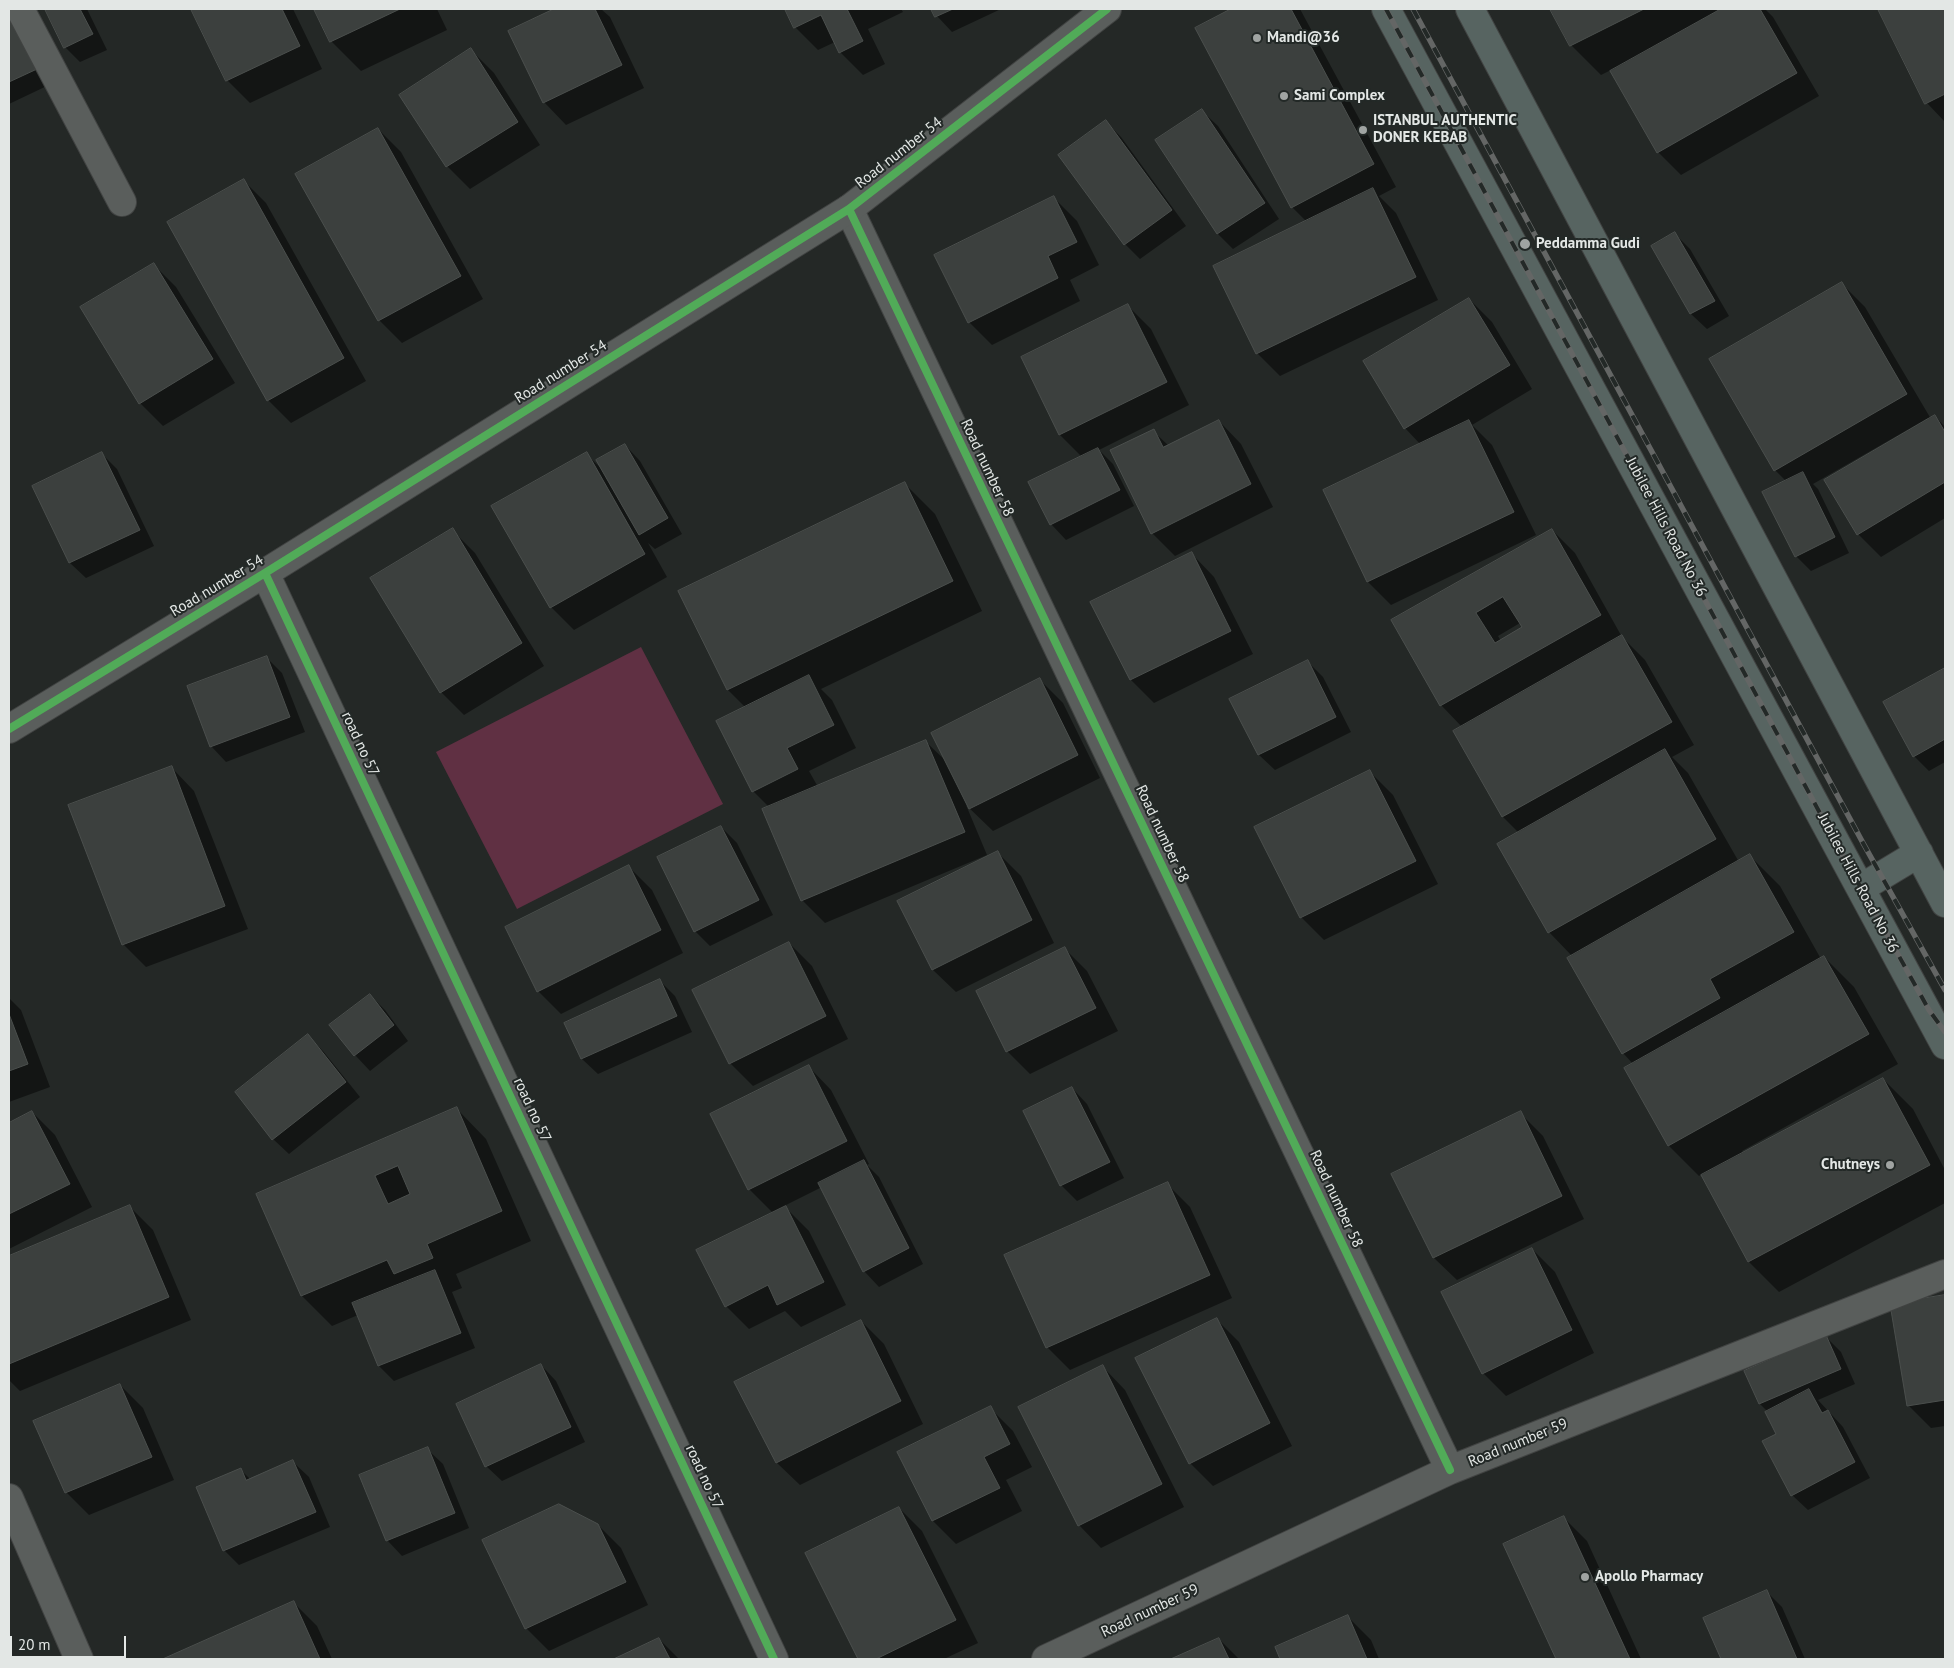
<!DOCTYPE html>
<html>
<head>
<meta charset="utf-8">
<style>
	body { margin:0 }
	#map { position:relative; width:1954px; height:1668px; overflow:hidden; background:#242826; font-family:"PT Sans",sans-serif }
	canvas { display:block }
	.frame { position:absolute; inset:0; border:10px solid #e3e7e5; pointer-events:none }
	.scale { position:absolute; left:10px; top:1636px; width:116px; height:22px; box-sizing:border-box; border:2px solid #e3e7e5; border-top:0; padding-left:6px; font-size:15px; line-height:18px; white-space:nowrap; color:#e3e7e5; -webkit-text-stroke:4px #232927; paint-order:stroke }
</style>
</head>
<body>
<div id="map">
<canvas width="1954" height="1668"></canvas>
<div class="frame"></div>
<div class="scale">20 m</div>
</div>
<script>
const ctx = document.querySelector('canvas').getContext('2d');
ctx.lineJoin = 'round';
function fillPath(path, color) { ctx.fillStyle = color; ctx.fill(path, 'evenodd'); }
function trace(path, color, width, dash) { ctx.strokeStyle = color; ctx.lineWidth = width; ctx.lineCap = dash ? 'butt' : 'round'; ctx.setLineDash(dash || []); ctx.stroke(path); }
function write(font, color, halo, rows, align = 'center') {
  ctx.font = font + ' "PT Sans",sans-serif'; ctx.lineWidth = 4; ctx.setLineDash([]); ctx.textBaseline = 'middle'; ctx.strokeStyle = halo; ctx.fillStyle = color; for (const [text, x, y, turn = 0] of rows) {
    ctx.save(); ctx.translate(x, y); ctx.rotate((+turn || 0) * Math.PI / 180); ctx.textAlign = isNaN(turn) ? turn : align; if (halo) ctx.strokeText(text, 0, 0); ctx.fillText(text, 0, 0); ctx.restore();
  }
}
const green = new Path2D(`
	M641,647L723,804L517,909L436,752Z`);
const shadow = new Path2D(`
	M9,9L51,84L9,104Z
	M46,9H87L107,50L80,62L65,47Z
	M193,9H293L322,69L250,103L227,80Z
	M316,9H437L447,30L361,71L331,41Z
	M557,9H601L610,17L644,88L566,125L544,102L509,31Z
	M786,9H901L903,12L868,29L885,64L863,75L840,52L835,42L818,50L795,27Z
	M933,9H1001L952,32L937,16Z
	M1234,9H1300L1396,187L1379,196L1396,213L1438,300L1280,376L1257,353L1307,222L1292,207L1196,28Z
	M1552,9H1765L1773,17L1819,96L1681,175L1658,152L1611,70L1601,75L1571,45Z
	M1880,9H1945V122L1927,103Z
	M471,50L494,73L540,145L470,189L447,166Z
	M1202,111L1218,126L1279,219L1233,249L1218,234L1157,141Z
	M1106,122L1121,137L1186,226L1140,259L1125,244Z
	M378,129L401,152L483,299L402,343L379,320L297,174Z
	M243,180L266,203L366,381L291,423L268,400Z
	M1054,198L1077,221L1099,265L1070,280L1080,301L992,345L969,322Z
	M1675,234L1690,249L1729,316L1707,329L1691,314L1653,246Z
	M153,264L176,287L235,383L163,426L140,403Z
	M1842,284L1865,307L1931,419L1935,416L1945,427V518L1881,557L1858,534L1929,420L1928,418L1813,484L1818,489L1849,553L1811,571L1796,556L1787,482L1775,470Z
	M1469,299L1492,322L1532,389L1472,425L1492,445L1536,535L1391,605L1368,582L1324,491L1421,445L1405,428Z
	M1128,306L1151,329L1189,405L1099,450L1113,464L1134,506L1066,540L1051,524L1082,457L1060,435L1022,358Z
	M1219,421L1241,444L1273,507L1175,556L1152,533L1153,431L1169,446Z
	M625,445L640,461L682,534L655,549L648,543L667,577L574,630L551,607L586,454L603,470Z
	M102,454L117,469L154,546L86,578L70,563L33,487Z
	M905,484L935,514L982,611L821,689L832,700L856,748L809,771L818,787L926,742L946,761L1040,680L1063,703L1100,778L993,831L966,805L987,855L825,923L802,900L769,807L753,791L746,708L728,690L680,592Z
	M452,530L475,553L544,666L464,715L441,692Z
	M1552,530L1575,553L1622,637L1645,660L1694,745L1672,757L1688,773L1739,862L1750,856L1780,886L1821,959L1824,957L1854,987L1898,1064L1742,1151L1744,1154L1883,1079L1913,1109L1945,1170V1203L1779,1292L1749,1262L1702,1174L1699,1176L1669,1146L1626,1068L1633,1064L1623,1053L1572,956L1549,932L1519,833L1503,817L1454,731L1462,727L1441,705L1393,621ZM1520,623L1524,628L1501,641L1498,636Z
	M1192,554L1214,577L1253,654L1154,703L1131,680L1092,602Z
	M267,658L282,673L305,732L226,762L211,746Z
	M1307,661L1323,677L1351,732L1275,770L1259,755L1231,699Z
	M1945,670V762L1929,771L1914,756L1885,702Z
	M172,768L194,791L248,929L146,967L123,944Z
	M1370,772L1393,795L1438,884L1324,940L1301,917Z
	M721,827L737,843L773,915L710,946L695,931Z
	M998,853L1021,876L1054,943L956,992L933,970Z
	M629,867L652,890L683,953L561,1014L538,991Z
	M789,943L812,966L848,1039L753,1086L730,1063Z
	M1064,948L1087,971L1118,1031L1030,1074L1007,1051Z
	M660,981L675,996L692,1032L598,1074L582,1059L566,1023Z
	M370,995L385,1010L408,1041L370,1071L355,1055Z
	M9,998L21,1010L50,1087L9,1102Z
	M308,1036L323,1051L360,1097L289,1154L273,1139Z
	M809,1067L831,1090L869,1164L867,1165L879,1177L923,1264L879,1287L864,1271L822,1187L772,1212L749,1189Z
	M1072,1088L1087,1104L1124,1178L1077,1201L1061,1185L1025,1112Z
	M457,1109L486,1139L531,1241L456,1274L462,1288L452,1292L475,1348L394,1381L379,1366L358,1315L332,1326L302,1296L258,1194Z
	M32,1112L55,1135L92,1207L9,1249V1124Z
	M1520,1113L1543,1136L1584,1219L1457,1280L1434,1258L1393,1175Z
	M1167,1184L1190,1207L1232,1298L1070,1370L1047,1347Z
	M130,1207L153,1230L191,1320L20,1391L9,1380V1257Z
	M786,1208L809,1231L846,1305L801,1327L785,1311L749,1329L726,1306Z
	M1532,1249L1555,1272L1594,1353L1506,1396L1483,1373Z
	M1945,1296V1426L1931,1428L1908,1405L1892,1305Z
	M1216,1319L1239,1342L1292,1446L1213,1486L1190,1463Z
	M861,1321L884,1344L923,1424L800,1485L777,1463Z
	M1825,1336L1841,1352L1855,1384L1818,1400L1843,1427L1870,1478L1808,1510L1792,1495L1778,1434L1768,1412L1760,1404L1745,1372Z
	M541,1365L556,1381L585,1442L502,1481L486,1466Z
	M1103,1367L1125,1390L1184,1507L1101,1548L1079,1525Z
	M120,1385L143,1408L174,1480L89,1515L66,1492Z
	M990,1408L1013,1431L1032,1467L1006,1480L1022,1511L956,1544L933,1521L899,1453Z
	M427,1449L443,1464L469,1528L402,1556L387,1540Z
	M293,1462L309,1477L330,1527L239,1565L224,1550L241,1470L251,1480Z
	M899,1508L922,1531L978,1643L944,1659H859L807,1554Z
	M1564,1518L1587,1541L1641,1659H1557L1505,1545Z
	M598,1525L621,1548L648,1605L549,1651L526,1628Z
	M1767,1592L1782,1607L1805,1659H1723L1705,1619Z
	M294,1603L317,1626L332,1659H166Z
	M1348,1617L1371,1640L1379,1659H1281L1276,1648Z
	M659,1639L679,1659H617Z
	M1219,1639L1239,1659H1174Z`);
const building = new Path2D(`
	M45,9H80L93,34L64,48Z
	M191,9H282L300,46L226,81Z
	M314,9H400L330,42Z
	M554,9H595L622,65L543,103L508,31Z
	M785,9H847L863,41L839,53L821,15L794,28Z
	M931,9H953L935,17Z
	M1231,9H1291L1374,164L1291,208L1195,28Z
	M1550,9H1644L1570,46Z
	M1721,9H1760L1797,73L1657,153L1610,71Z
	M1878,9H1945V94L1925,104Z
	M9,10L37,69L9,82Z
	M471,48L518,122L446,167L399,95Z
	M1202,109L1265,203L1217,234L1155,140Z
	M1106,120L1172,210L1124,245L1058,155Z
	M378,128L461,276L378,321L295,174Z
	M244,179L344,358L267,401L167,222Z
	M1373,188L1416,277L1256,354L1213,266Z
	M1054,196L1077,242L1048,256L1058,278L968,323L934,255Z
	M1675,232L1715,301L1690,314L1651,246Z
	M154,263L213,359L139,404L80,307Z
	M1842,282L1907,394L1774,471L1709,359Z
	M1469,298L1510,365L1404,429L1363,361Z
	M1128,304L1167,382L1059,435L1021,357Z
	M1935,415L1945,432V482L1857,535L1824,480Z
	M1219,420L1251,484L1151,534L1110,450L1154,429L1163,447Z
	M1469,420L1514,512L1367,582L1323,490Z
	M625,444L668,518L639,535L596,460Z
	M1098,448L1120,490L1050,525L1028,482Z
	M102,452L140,530L69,563L32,486Z
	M587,452L645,554L550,608L491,506Z
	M1803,472L1835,537L1795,557L1762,492Z
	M905,482L953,581L727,690L678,591Z
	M453,528L522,643L440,693L370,578Z
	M1552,529L1601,615L1440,706L1391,620ZM1503,597L1522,627L1495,643L1476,613Z
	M1192,552L1231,631L1130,680L1090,602Z
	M1622,635L1672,722L1502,817L1453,731Z
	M267,656L290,717L210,747L187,686Z
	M1308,660L1336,717L1258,755L1229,699Z
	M1945,668V739L1913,757L1883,702Z
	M809,675L834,725L787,748L798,769L752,792L716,721Z
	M1040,678L1078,755L969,809L931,733Z
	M926,740L965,832L801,901L762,809Z
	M1665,749L1716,839L1548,933L1497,844Z
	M172,766L225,906L122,945L68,805Z
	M1370,770L1416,861L1300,918L1254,827Z
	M721,826L759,900L694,932L657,857Z
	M998,851L1032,920L932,970L897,901Z
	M1750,854L1794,932L1710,979L1720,998L1622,1054L1567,958Z
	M629,865L661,930L537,992L505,927Z
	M789,942L826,1016L729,1064L692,990Z
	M1065,947L1096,1008L1006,1052L976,991Z
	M1824,956L1869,1034L1668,1146L1624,1068Z
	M660,979L677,1016L581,1059L564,1023Z
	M370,994L394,1025L354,1056L329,1025Z
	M9,1014L28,1064L9,1071Z
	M308,1034L346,1082L272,1140L235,1092Z
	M809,1065L847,1141L748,1190L710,1114Z
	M1883,1078L1930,1165L1748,1262L1701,1175Z
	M1072,1087L1110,1162L1060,1186L1023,1111Z
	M457,1107L502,1211L427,1244L433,1258L394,1274L387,1260L301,1296L256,1194ZM398,1166L410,1194L388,1204L375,1176Z
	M32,1111L70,1184L9,1214V1123Z
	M1521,1111L1562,1196L1433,1258L1391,1174Z
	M864,1160L909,1248L863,1272L818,1183Z
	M1168,1182L1210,1275L1046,1348L1004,1255Z
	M130,1205L169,1297L9,1364V1256Z
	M786,1206L824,1282L777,1305L768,1285L725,1307L696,1250Z
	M1532,1248L1572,1330L1482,1374L1441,1292Z
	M435,1270L461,1333L378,1366L352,1303Z
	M1945,1295V1400L1907,1406L1890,1304Z
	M1217,1318L1270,1423L1189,1464L1135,1358Z
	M861,1320L901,1401L776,1463L734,1382Z
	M1826,1335L1841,1369L1759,1404L1744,1371Z
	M541,1364L571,1427L485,1467L456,1404Z
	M1103,1365L1162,1484L1078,1526L1018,1407Z
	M120,1384L152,1457L65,1493L33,1421Z
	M1809,1389L1822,1413L1828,1410L1855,1462L1791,1496L1762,1441L1776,1434L1765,1412Z
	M991,1406L1010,1444L984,1457L1000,1488L932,1521L897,1452Z
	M428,1447L455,1513L386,1541L359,1475Z
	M293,1460L316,1512L223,1551L196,1487L241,1468L246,1480Z
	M559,1504L598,1524L626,1582L525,1629L482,1540Z
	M899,1507L956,1620L876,1659H858L805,1553Z
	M1564,1516L1630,1659H1556L1503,1544Z
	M1767,1590L1797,1659H1721L1703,1618Z
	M294,1601L320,1659H163Z
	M1348,1615L1367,1659H1280L1275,1647Z
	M659,1638L670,1659H614Z
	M1219,1638L1229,1659H1171Z`);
const minor = new Path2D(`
	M20,9L122,202
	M849,209L1450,1470
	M265,573L774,1659
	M1046,1659L1450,1470L1945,1274`);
const tertiary = new Path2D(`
	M9,729L265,573L849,209L1107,9
	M9,1498L79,1659`);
const primary = new Path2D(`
	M1386,9L1945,1045
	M1470,9L1945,903
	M1861,888L1919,853`);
const rail = new Path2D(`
	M1386,9L1842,854L1929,1010L1945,1032
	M1413,9L1863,843L1945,990`);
const cycleway = new Path2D(`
	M849,209L1450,1470
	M265,573L774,1659
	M9,729L265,573L849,209L1107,9`);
const markers = [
	[1257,38,5,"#a0a4a2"],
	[1284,96,5,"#a0a4a2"],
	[1363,130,5,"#a0a4a2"],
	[1525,244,6,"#a0a4a2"],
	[1890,1165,5,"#a0a4a2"],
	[1585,1577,5,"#a0a4a2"]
];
const poiNames = [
	["Mandi@36",1267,38],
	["Sami Complex",1294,96],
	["ISTANBUL AUTHENTIC",1373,121],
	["DONER KEBAB",1373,138],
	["Peddamma Gudi",1536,244],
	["Chutneys",1880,1165,"right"],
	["Apollo Pharmacy",1595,1577]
];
const streetNames = [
	["Road number 54",899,153,-38],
	["Road number 54",561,372,-32],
	["Road number 58",987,468,65],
	["Jubilee Hills Road No 36",1666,527,62],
	["Road number 54",217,586,-31],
	["road no 57",360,744,65],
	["Road number 58",1162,834,65],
	["Jubilee Hills Road No 36",1858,883,62],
	["road no 57",532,1110,65],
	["Road number 58",1336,1199,65],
	["Road number 59",1518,1443,-22],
	["road no 57",704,1477,65],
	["Road number 59",1150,1611,-25]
];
fillPath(green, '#603043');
fillPath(shadow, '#0007');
fillPath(building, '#3c403e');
trace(building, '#4b4f4d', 1);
trace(minor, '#414342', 30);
trace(tertiary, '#414342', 30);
trace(primary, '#414342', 30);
trace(minor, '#5a5e5c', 28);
trace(tertiary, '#5a5e5c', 28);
trace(primary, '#576461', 28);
trace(rail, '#646665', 5.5);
trace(rail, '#232927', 4, [11]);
trace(cycleway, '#51ab58', 8);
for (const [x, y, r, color] of markers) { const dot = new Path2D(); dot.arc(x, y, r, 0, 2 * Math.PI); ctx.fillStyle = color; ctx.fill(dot); trace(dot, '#232927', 2); }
write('bold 15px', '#e3e7e5', '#232927', poiNames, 'left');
write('15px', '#e3e7e5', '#232927', streetNames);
</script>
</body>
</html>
